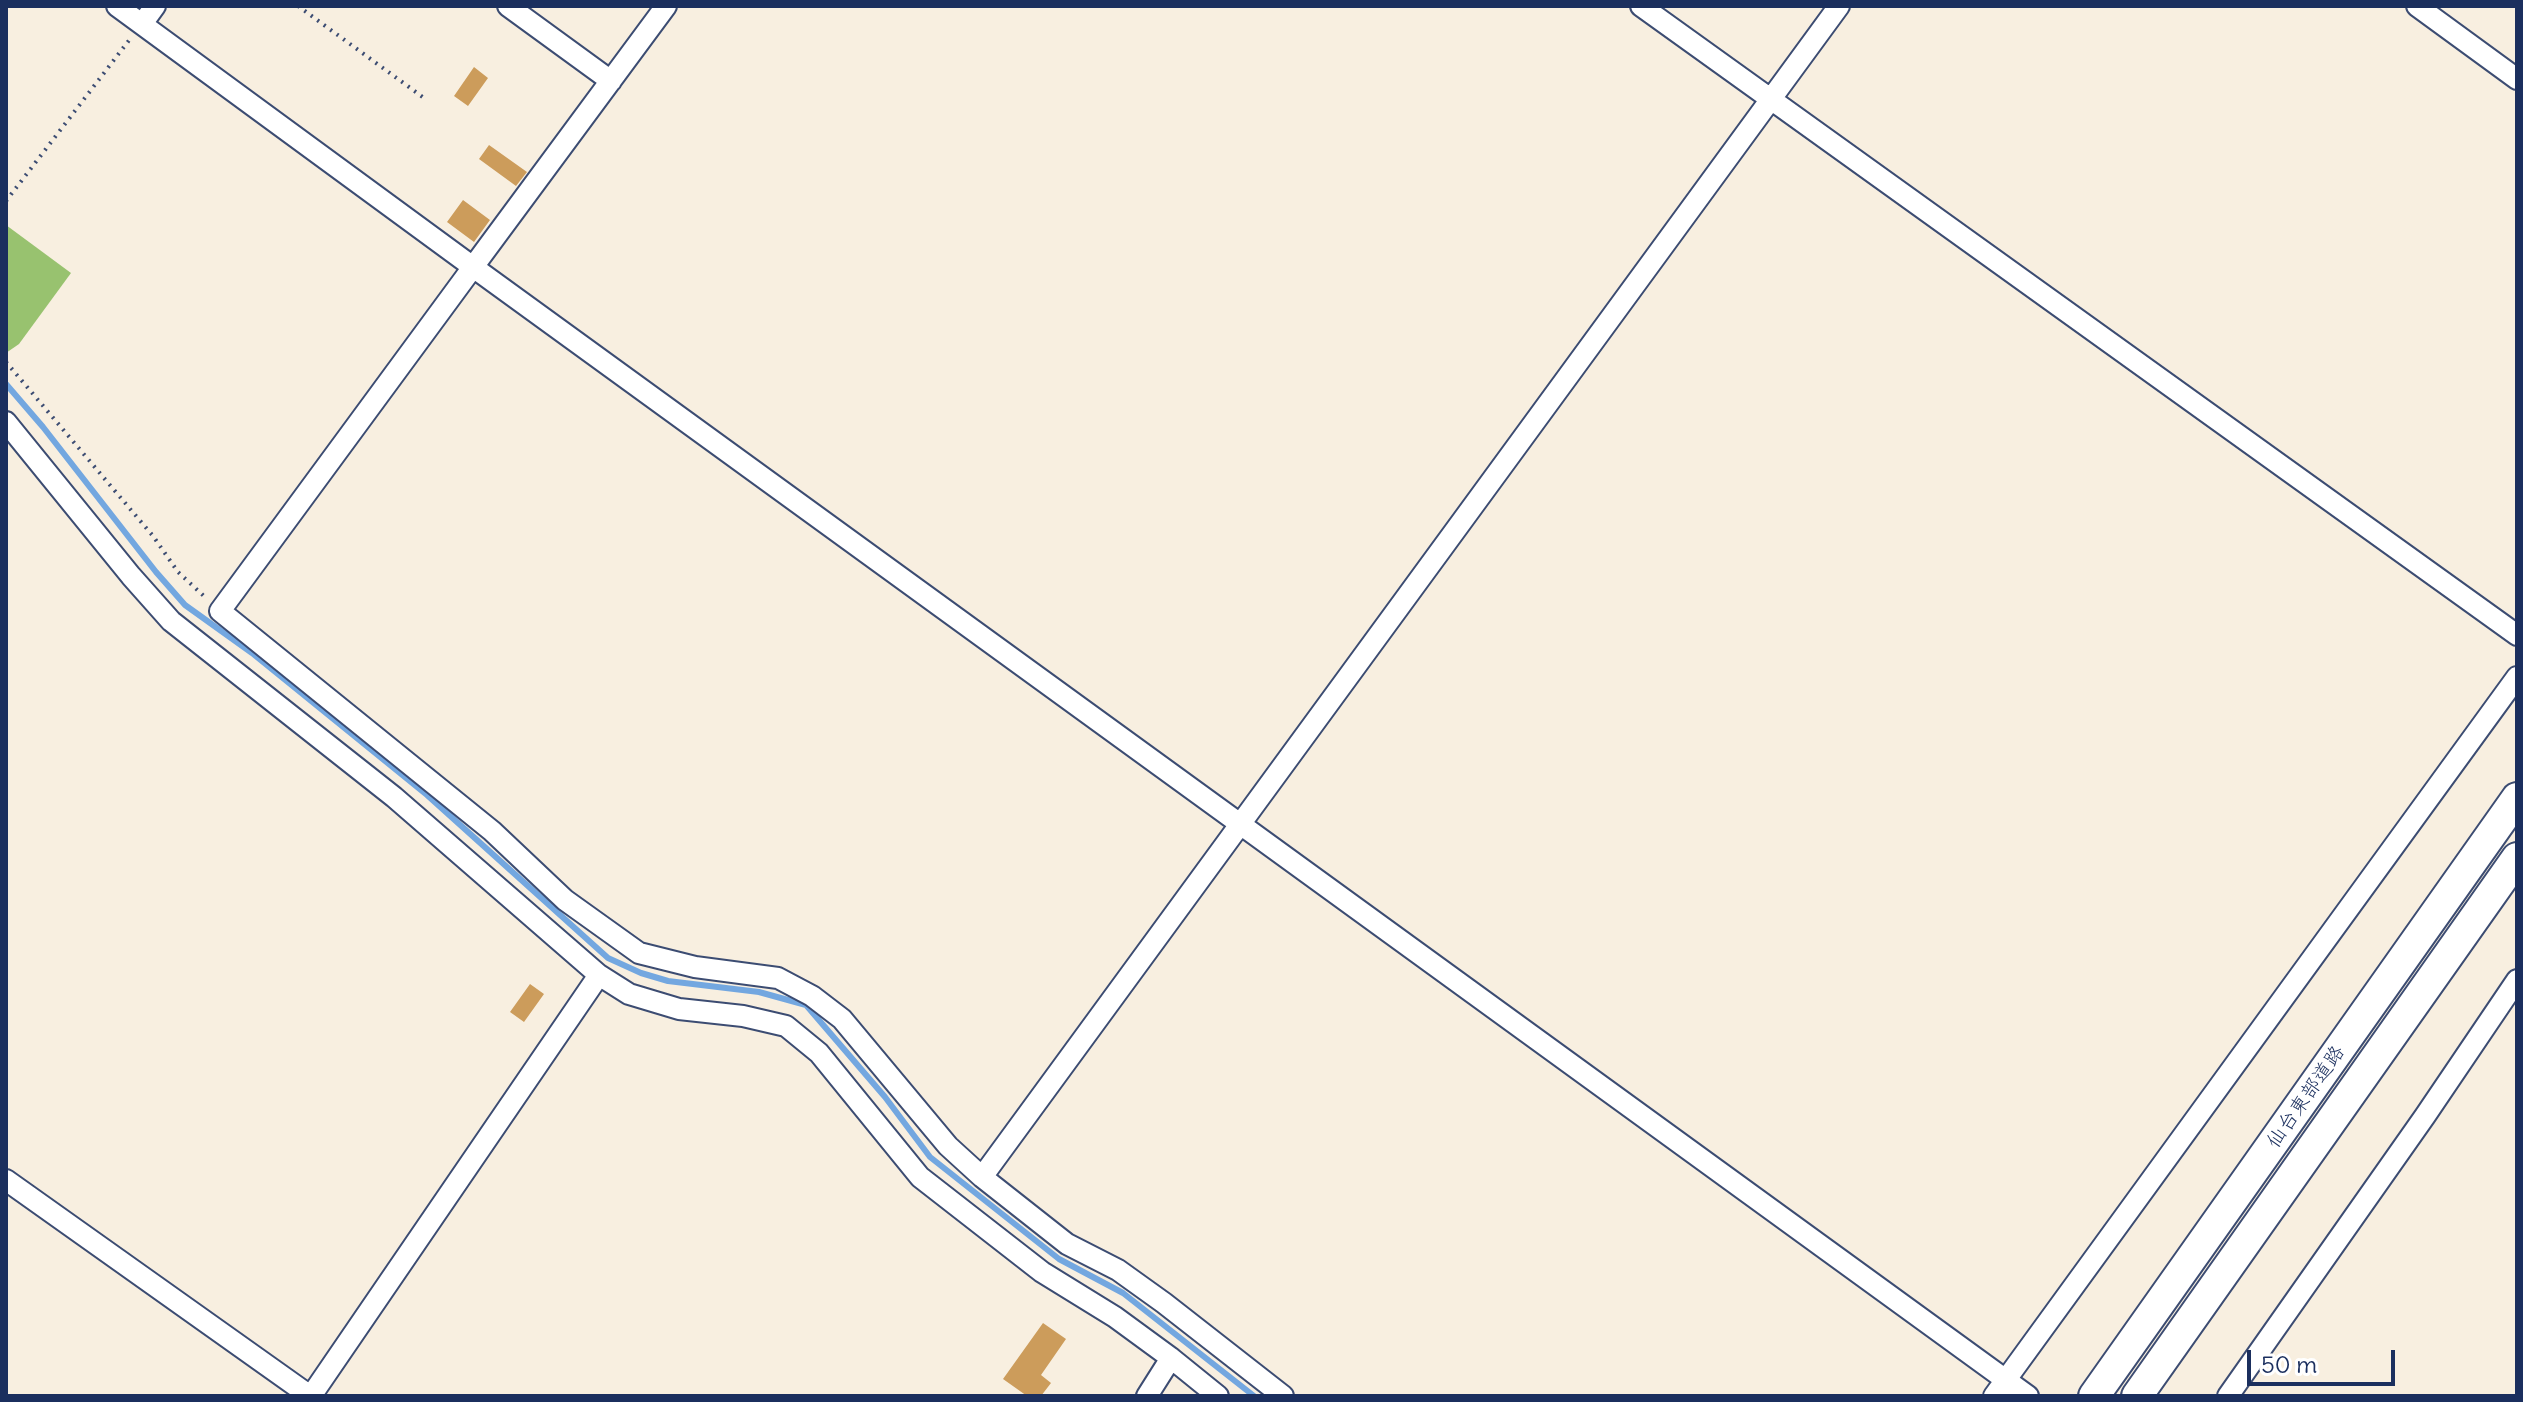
<!DOCTYPE html>
<html>
<head>
<meta charset="utf-8">
<style>
	body { margin:0 }
	#map { position:relative; width:2523px; height:1402px; overflow:hidden; background:#f8efe0; font-family:Delius,sans-serif }
	canvas { display:block }
	.frame { position:absolute; inset:0; border:8px solid #1b2f5e; pointer-events:none }
	.scale { position:absolute; left:2247px; top:1350px; width:148px; height:36px; box-sizing:border-box; border:4px solid #1b2f5e; border-top:0; padding-left:10px; font-size:24px; line-height:28px; white-space:nowrap; color:#1b2f5e; -webkit-text-stroke:6px #fff; paint-order:stroke }
</style>
</head>
<body>
<div id="map">
<canvas width="2523" height="1402"></canvas>
<div class="frame"></div>
<div class="scale">50 m</div>
</div>
<script>
const ctx = document.querySelector('canvas').getContext('2d');
ctx.lineJoin = 'round';
function fillPath(path, color) { ctx.fillStyle = color; ctx.fill(path, 'evenodd'); }
function trace(path, color, width, dash) { ctx.strokeStyle = color; ctx.lineWidth = width; ctx.lineCap = dash ? 'butt' : 'round'; ctx.setLineDash(dash || []); ctx.stroke(path); }
function write(font, color, halo, rows, align = 'center') {
  ctx.font = font + ' Delius,"Klee One",sans-serif'; ctx.lineWidth = 6; ctx.setLineDash([]); ctx.textBaseline = 'middle'; ctx.strokeStyle = halo; ctx.fillStyle = color; for (const [text, x, y, turn = 0] of rows) {
    ctx.save(); ctx.translate(x, y); ctx.rotate((+turn || 0) * Math.PI / 180); ctx.textAlign = isNaN(turn) ? turn : align; if (halo) ctx.strokeText(text, 0, 0); ctx.fillText(text, 0, 0); ctx.restore();
  }
}
const green = new Path2D(`
	M6,225L71,273L19,344L6,353Z`);
const stream = new Path2D(`
	M6,384L43,427L156,572L185,605L252,653L427,795L608,958L641,973L668,981L759,992L806,1005L885,1097L930,1157L1059,1259L1123,1293L1254,1396`);
const building = new Path2D(`
	M474,67L488,78L468,106L454,96Z
	M489,145L527,172L516,186L479,159Z
	M463,200L490,220L474,242L447,222Z
	M530,984L544,994L524,1022L510,1012Z
	M1043,1323L1066,1339L1041,1375L1051,1383L1041,1396H1027L1003,1379Z`);
const path = new Path2D(`
	M298,6L424,98
	M6,201L130,39
	M6,362L153,536L178,572L206,598`);
const minor = new Path2D(`
	M117,6L473,267L666,6
	M508,6L611,81
	M1641,6L2517,635
	M2417,6L2517,79
	M142,24L155,6
	M6,422L131,576L171,621L394,797L599,975L629,994L679,1009L743,1016L786,1026L819,1053L920,1177L1042,1272L1115,1317L1171,1358
	M982,1177L1839,6
	M6,1180L310,1396
	M311,1396L599,975
	M1147,1396L1171,1358L1218,1396
	M1283,1396L1164,1303L1118,1270L1067,1244L982,1177L948,1146L842,1019L812,996L778,978L695,967L639,953L565,900L492,831L220,611L473,267L2028,1396
	M1994,1396L2517,677
	M2228,1396L2425,1116L2517,980`);
const highway = new Path2D(`
	M2094,1396L2517,798
	M2137,1396L2517,858`);
const streetNames = [
	["仙台東部道路",2306,1097,-55]
];
fillPath(green, '#98c26f');
trace(stream, '#73a7e0', 6);
fillPath(building, '#cc9c5b');
trace(minor, '#3c4c72', 24);
trace(highway, '#3c4c72', 34);
trace(path, '#3c4c72', 4, [2, 6]);
trace(minor, '#fff', 20);
trace(highway, '#fff', 30);
write('20px', '#1b2f5e', '#fff', streetNames);
</script>
</body>
</html>
